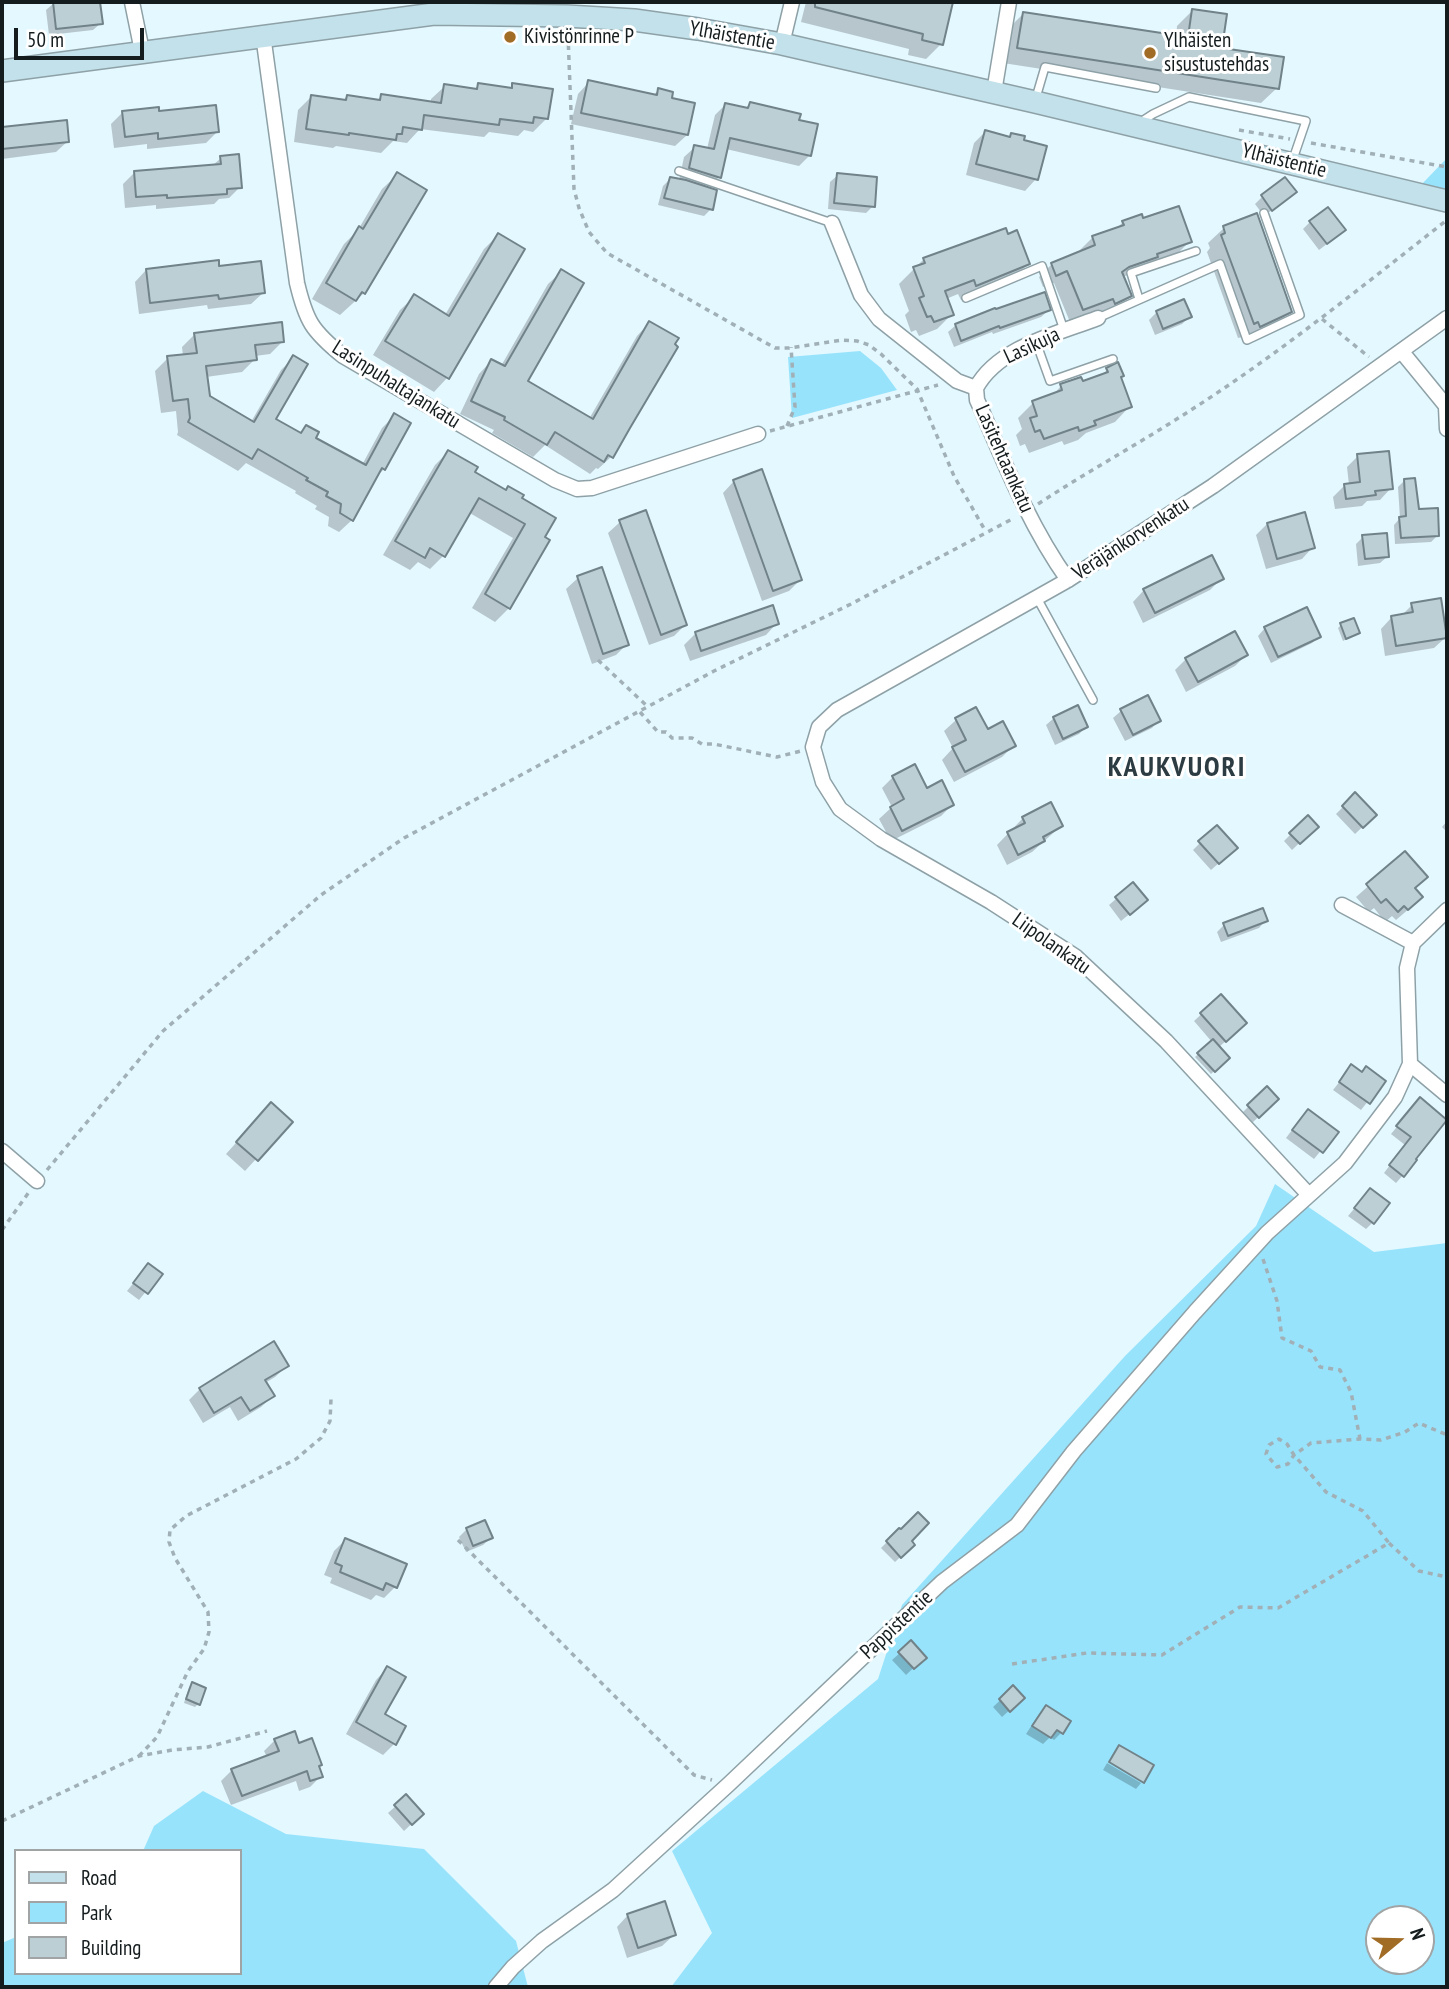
<!DOCTYPE html>
<html>
<head>
<meta charset="utf-8">
<style>
	body { margin:0 }
	#map { position:relative; width:1449px; height:1989px; overflow:hidden; background:#e4f8ff; font-family:"PT Sans Narrow",sans-serif }
	canvas { display:block }
	.frame { position:absolute; inset:0; border:4px solid #151c1e; pointer-events:none }
	.legend { position:absolute; left:14px; top:1849px; width:228px; height:126px; box-sizing:border-box; background:#fff; border:2px solid #a1a4a5; margin:0; padding:9px 12px; list-style:none; font-size:21px; color:#151c1e }
	.legend li { display:flex; align-items:center; gap:14px; height:35px }
	.legend b { width:35px; border:2px solid #a1a4a5 }
	.north { position:absolute; left:1365px; top:1905px; width:70px; height:70px; box-sizing:border-box; background:#fff; border:2px solid #a1a4a5; border-radius:50%; rotate:71deg; font-size:19px; font-weight:700; line-height:28px; text-align:center; color:#151c1e }
	.north::after { content:''; display:block; margin:auto; width:24px; height:32px; background:#a16c25; clip-path:polygon(50% 0,100% 100%,50% 72%,0 100%) }
	.scale { position:absolute; left:14px; top:28px; width:130px; height:32px; box-sizing:border-box; border:4px solid #151c1e; border-top:0; padding-left:9px; font-size:21px; line-height:24px; white-space:nowrap; color:#151c1e; -webkit-text-stroke:5px #fff; paint-order:stroke }
</style>
</head>
<body>
<div id="map">
<canvas width="1449" height="1989"></canvas>
<div class="frame"></div>
<ul class="legend">
<li><b style="height:9px;background:#c2e1ea"></b>Road</li>
<li><b style="height:19px;background:#98e3fc"></b>Park</li>
<li><b style="height:19px;background:#bbcfd5"></b>Building</li>
</ul>
<div class="north">N</div>
<div class="scale">50 m</div>
</div>
<script>
const ctx = document.querySelector('canvas').getContext('2d');
ctx.lineJoin = 'round';
function fillPath(path, color) { ctx.fillStyle = color; ctx.fill(path, 'evenodd'); }
function trace(path, color, width, dash) { ctx.strokeStyle = color; ctx.lineWidth = width; ctx.lineCap = dash ? 'butt' : 'round'; ctx.setLineDash(dash || []); ctx.stroke(path); }
function write(font, color, halo, rows, align = 'center') {
  ctx.font = font + ' "PT Sans Narrow",sans-serif'; ctx.lineWidth = 6; ctx.setLineDash([]); ctx.textBaseline = 'middle'; ctx.strokeStyle = halo; ctx.fillStyle = color; for (const [text, x, y, turn = 0] of rows) {
    ctx.save(); ctx.translate(x, y); ctx.rotate((+turn || 0) * Math.PI / 180); ctx.textAlign = isNaN(turn) ? turn : align; if (halo) ctx.strokeText(text, 0, 0); ctx.fillText(text, 0, 0); ctx.restore();
  }
}
const green = new Path2D(`
	M1447,158V192L1420,186Z
	M860,351L881,368L897,390L792,418L788,357Z
	M1275,1184L1374,1252L1447,1243V1987H671L712,1933L672,1851L878,1679L902,1605L1125,1356L1256,1226ZM1379,1919H1421V1961H1379Z
	M203,1791L286,1834L424,1849L516,1941L528,1987H2V1943L16,1937V1973H240V1851H143L154,1826Z`);
const shadow = new Path2D(`
	M62,2H99L101,23L93,30L49,35L46,10L54,3Z
	M806,2H951L941,44L926,59L908,55L909,49L801,22Z
	M1193,10L1220,49L1277,88L1261,103L1003,63L1008,29L1024,13L1176,37L1177,26Z
	M589,82L653,96L658,90L670,99L687,135L675,146L571,124L578,94Z
	M479,85L508,90L513,85L547,118L533,132L524,130L518,136L489,132L484,137L420,129L407,143L393,141L381,153L336,146L333,148L294,142L298,110L312,96L343,101L347,96L377,101L382,96L431,103V99L445,86L474,90Z
	M750,104L797,121L810,155L799,166L726,149L718,178L707,189L711,209L704,216L658,205L663,186L670,179L679,181L684,157L695,147L707,149L715,115L725,105L745,109Z
	M123,112L218,131L206,143L147,149V144L114,148L111,124Z
	M65,122L68,141L56,152L2,159V129Z
	M985,132L1008,138L1012,135L1036,179L1025,191L966,175L974,143Z
	M221,158L240,187L229,198L219,199L214,204L156,209V205L125,208L123,184L135,172L212,166Z
	M398,174L364,293L340,315L312,299L344,244L358,230L382,189Z
	M838,175L873,206L866,213L828,209L830,182Z
	M1262,197L1287,199L1264,216L1255,204Z
	M1142,221L1190,241L1177,254L1143,270L1122,277L1130,296L1117,309L1102,315L1100,311L1070,322L1054,283L1043,287L1039,277L1052,264L1081,252L1080,250L1093,237L1116,229L1123,222Z
	M1310,222L1336,237L1319,250L1303,229Z
	M1224,228L1290,311L1275,327L1244,341L1243,337L1238,338L1207,252L1210,248L1208,243Z
	M498,235L523,250L447,378L434,392L373,355L400,310L414,297L445,315L484,249Z
	M924,259L1028,264L1013,279L961,300L958,294L946,299L952,314L937,329L919,336L916,330L911,332L905,315L909,311L899,284Z
	M218,268L263,293L251,304L208,309L207,305L139,314L135,282L146,270Z
	M561,272L525,382L589,419L637,336L649,323L611,457L598,469L596,468L590,474L545,445L533,457L492,433L494,430L460,414L479,374L491,361L501,366L548,284Z
	M1049,310L1041,317L993,334L992,332L954,347L948,332L956,325Z
	M1157,312L1189,317L1182,324L1155,335L1149,320Z
	M195,334L283,341L270,354L255,356V359L242,372L206,377L208,397L251,422L281,370L294,357L274,420L299,434L306,427L313,438L362,465L382,428L395,415L384,469L375,478L352,520L339,532L328,526L329,517L315,509L317,506L295,493L296,491L246,463L238,471L177,435L178,432L176,411L161,413L155,371L168,358L183,356L182,347Z
	M1108,369L1119,378L1130,406L1115,422L1086,433L1078,440L1064,445L1062,441L1029,453L1025,444L1020,446L1016,435L1022,429L1018,418L1033,403L1052,396L1061,386L1082,383L1101,376Z
	M448,452L473,473L554,519L509,608L495,622L472,608L513,538L468,512L443,556L430,569L418,562L410,570L383,555L435,465Z
	M1358,456L1391,488L1380,500L1367,501L1362,506L1335,509L1333,497L1345,485H1349L1347,467Z
	M1405,480L1417,511L1438,535L1431,542L1395,544L1394,525L1400,518L1398,487Z
	M734,481L800,580L789,591L762,601L723,493Z
	M620,522L685,625L674,636L649,645L608,533Z
	M1267,524L1313,547L1302,559L1266,569L1256,535Z
	M1363,537L1388,556L1380,563L1358,566L1356,544Z
	M578,578L627,644L616,655L592,664L566,589Z
	M1221,579L1210,590L1143,623L1133,602L1144,590Z
	M1412,605L1446,637L1434,648L1385,656L1381,629L1392,617L1401,616Z
	M777,623L766,635L690,661L684,645L696,633Z
	M1341,625L1358,633L1343,641L1338,628Z
	M1265,628L1319,636L1312,643L1271,663L1258,636Z
	M1246,655L1235,666L1186,692L1175,670L1186,659Z
	M1147,697L1159,720L1152,728L1125,741L1113,718L1121,711Z
	M975,709L987,732L1013,746L1002,757L954,782L942,760L953,748L944,731L956,720Z
	M1054,718L1086,727L1079,734L1055,745L1046,725Z
	M893,777L927,790L952,805L941,816L891,841L879,819L892,807L882,788Z
	M1355,795L1375,815L1355,834L1336,814Z
	M1308,817L1317,826L1292,850L1284,841Z
	M1023,818L1061,826L1032,852L1007,865L997,845Z
	M1447,821V832L1442,827Z
	M1200,843L1228,855L1211,870L1193,850Z
	M1405,854L1414,889L1410,908L1396,920L1392,916L1385,922L1374,908L1369,912L1356,897Z
	M1132,885L1138,907L1121,921L1109,905Z
	M1266,920L1259,928L1221,942L1217,932L1224,925Z
	M1221,996L1238,1030L1218,1048L1228,1058L1211,1074L1195,1057L1212,1042L1194,1021Z
	M1352,1066L1361,1073L1384,1081L1361,1110L1333,1090Z
	M1267,1088L1277,1099L1251,1124L1241,1114Z
	M1420,1099L1403,1175L1396,1183L1384,1173L1405,1145L1391,1134Z
	M260,1116L290,1122L245,1171L226,1154Z
	M1301,1118L1336,1132L1314,1159L1286,1138Z
	M1370,1190L1373,1222L1366,1229L1348,1216Z
	M148,1265L160,1274L139,1300L127,1291Z
	M287,1366L275,1377L265,1383L273,1396L261,1407L238,1421L230,1407L203,1423L189,1400L200,1389Z
	M467,1529L491,1538L483,1545L466,1552L459,1537Z
	M899,1530L913,1545L895,1562L881,1548Z
	M345,1540L395,1587L384,1598L376,1595L371,1600L330,1583L332,1578L324,1575L334,1551Z
	M911,1643L924,1658L906,1675L892,1660Z
	M387,1668L383,1715L404,1727L394,1744L383,1755L346,1734L376,1680Z
	M192,1684L198,1704L195,1707L184,1703L189,1687Z
	M1013,1688L1023,1698L1002,1717L993,1707Z
	M1046,1707L1061,1733L1054,1740L1050,1737L1043,1744L1026,1734L1039,1714Z
	M275,1740L298,1745L318,1767L321,1776L310,1787L299,1791L296,1781L231,1805L221,1781L232,1770L267,1757L264,1751Z
	M1107,1763L1141,1783L1136,1789L1103,1770Z
	M406,1797L422,1814L404,1831L388,1813Z
	M628,1915L674,1935L662,1946L627,1958L617,1927Z`);
const building = new Path2D(`
	M53,2H100L103,24L56,29Z
	M815,2H953L943,45L922,40L923,34L815,7Z
	M1192,9L1227,14L1222,48L1284,57L1279,89L1017,48L1023,12L1188,37Z
	M588,80L657,95L658,88L673,92L672,98L695,103L688,135L581,113Z
	M478,83L512,88V83L553,89L548,119L534,117L533,123L500,119L499,125L424,115L422,130L403,127L402,134H397L396,140L349,133V135L306,129L311,95L346,100L347,95L380,100L381,94L441,103L444,84L477,89Z
	M750,102L801,114L799,120L818,124L811,156L730,138L721,178L689,168L694,145L714,149L725,103L748,108Z
	M216,105L219,132L158,139V133L125,137L122,111L159,107V111Z
	M67,120L69,142L2,149V127Z
	M985,130L1010,137L1011,133L1025,136L1024,140L1047,146L1038,180L976,164Z
	M239,154L242,188L227,189V194L167,198V195L136,197L134,171L221,164L220,156Z
	M397,172L427,190L365,294L362,292L356,301L326,283L359,226L363,229Z
	M837,173L877,177L875,207L834,203Z
	M670,177L686,180L717,190L713,210L664,198Z
	M1285,177L1297,192L1272,211L1261,195Z
	M1179,206L1192,242L1157,254L1158,257L1129,267L1122,272L1132,296L1115,304L1113,299L1083,310L1067,271L1056,276L1051,263L1095,245L1092,236L1124,225L1122,221L1142,214L1143,218Z
	M1328,207L1346,230L1327,244L1309,221Z
	M1257,213L1292,312L1260,327L1258,322L1254,324L1221,235L1225,233L1223,226Z
	M1006,228L1008,234L1017,230L1030,264L976,286L974,280L945,291L954,315L934,322L931,316L927,317L919,298L924,296L913,267L925,263L923,258Z
	M498,233L525,249L449,379L385,341L414,294L449,316Z
	M219,260V266L261,261L265,293L219,299L218,295L150,303L146,269Z
	M561,269L584,283L528,381L593,419L649,321L679,338L675,344L678,347L630,428L613,458L608,455L604,462L555,432L547,445L504,420L505,417L471,401L491,359L505,366Z
	M1045,292L1051,310L1000,328L999,326L961,341L955,324L995,308L996,309Z
	M1184,299L1192,317L1163,329L1156,311Z
	M282,322L284,342L255,345L257,360L206,366L210,396L254,422L293,355L308,364L276,419L301,433L306,425L319,432L316,438L366,465L394,413L411,423L385,470L382,468L353,521L340,513L341,504L326,496L328,492L306,480L308,478L258,449L252,459L188,422L190,418L188,399L173,401L167,356L197,353L194,333Z
	M1118,362L1124,376L1121,377L1132,407L1094,421L1096,425L1079,431L1078,427L1044,439L1040,430L1035,432L1030,418L1037,416L1032,401L1062,390L1060,384L1081,377L1083,381L1108,372L1106,368Z
	M448,450L478,467L475,472L506,490L508,486L524,495L522,498L556,518L545,537L550,540L510,609L485,594L525,524L479,498L445,557L430,548L425,558L395,541Z
	M1389,451L1393,489L1375,491L1376,495L1346,499L1344,484L1360,482L1357,454Z
	M762,469L802,580L773,591L733,480Z
	M1415,478L1419,509L1438,508L1439,536L1401,538L1399,517L1406,516L1404,479Z
	M646,510L687,625L661,635L619,520Z
	M1305,512L1315,548L1277,559L1267,523Z
	M1387,533L1389,557L1365,559L1362,535Z
	M1212,555L1224,579L1155,613L1143,589Z
	M602,567L629,645L603,654L577,576Z
	M1441,598L1447,638L1396,646L1391,616L1413,612L1411,603Z
	M773,605L779,624L701,651L695,632Z
	M1307,607L1321,637L1278,657L1264,627Z
	M1354,618L1360,633L1346,639L1340,623Z
	M1235,631L1248,655L1198,682L1185,658Z
	M1148,695L1161,721L1133,735L1120,709Z
	M1078,705L1088,727L1063,739L1053,717Z
	M976,707L988,729L1003,721L1016,746L965,772L952,747L966,740L955,718Z
	M915,764L927,788L942,780L954,805L902,831L890,807L904,799L892,776Z
	M1355,792L1377,815L1363,828L1342,806Z
	M1051,802L1063,826L1043,837L1045,841L1018,855L1007,832L1025,823L1022,817Z
	M1308,815L1319,827L1300,844L1289,833Z
	M1217,825L1238,848L1219,864L1198,841Z
	M1405,851L1428,877L1415,888L1423,897L1408,910L1404,906L1398,912L1386,899L1381,903L1366,884Z
	M1133,882L1148,900L1130,915L1115,897Z
	M1263,908L1268,921L1228,936L1223,923Z
	M1221,994L1247,1023L1226,1042L1200,1013Z
	M1213,1039L1230,1058L1215,1072L1197,1053Z
	M1351,1064L1362,1072L1366,1066L1386,1081L1370,1104L1339,1082Z
	M1267,1086L1279,1099L1259,1118L1247,1105Z
	M1420,1097L1447,1120L1416,1159L1417,1160L1404,1177L1389,1165L1411,1137L1396,1126Z
	M271,1102L293,1122L258,1161L236,1142Z
	M1308,1109L1339,1132L1323,1153L1292,1130Z
	M1370,1188L1390,1203L1374,1224L1354,1208Z
	M148,1263L163,1274L148,1294L133,1283Z
	M274,1341L289,1366L265,1380L275,1396L250,1411L241,1397L214,1413L199,1388Z
	M918,1512L929,1523L912,1541L915,1545L901,1558L886,1541L899,1528L901,1529Z
	M485,1520L493,1538L473,1546L466,1528Z
	M345,1538L407,1564L397,1588L386,1583L383,1590L340,1572L342,1566L335,1563Z
	M911,1640L927,1658L914,1669L898,1652Z
	M387,1666L406,1677L385,1714L406,1726L396,1745L356,1722Z
	M192,1682L206,1688L200,1705L186,1699Z
	M1013,1685L1025,1698L1010,1712L999,1699Z
	M1046,1705L1071,1721L1063,1734L1057,1730L1051,1738L1032,1726Z
	M295,1731L299,1743L312,1738L322,1765L319,1766L323,1777L310,1781L307,1771L242,1796L231,1769L279,1751L274,1739Z
	M1119,1745L1154,1765L1144,1783L1109,1762Z
	M406,1794L424,1814L412,1825L394,1805Z
	M665,1901L676,1935L638,1948L627,1914Z`);
const path = new Path2D(`
	M568,35L574,189L579,208L589,232L607,253L775,348H789L842,340L857,341L869,345L881,354L917,389L954,476L986,532
	M1239,130L1290,139
	M1311,143L1447,167
	M1322,319L1369,357
	M787,426L795,407L791,347
	M770,431L938,385
	M1038,504C1085,473 1133,447 1180,417C1274,358 1360,288 1447,220
	M598,660L648,707
	M640,712L658,732H666L672,738H692L702,744H714L777,757L801,751
	M47,1170L163,1031L321,895L404,838L714,671L851,604L1014,518
	M2,1230L29,1192
	M1263,1259L1277,1301L1282,1338L1311,1351L1320,1367L1340,1370L1351,1392L1360,1439
	M458,1540L694,1775L712,1780
	M1389,1543L1419,1571L1447,1577
	M1012,1664L1087,1653L1162,1655L1240,1607L1278,1608L1389,1543L1363,1511L1326,1492L1294,1455L1287,1444L1279,1439L1269,1445L1266,1454L1277,1467L1288,1464L1294,1455L1311,1443L1360,1439L1381,1440L1405,1432L1419,1423L1447,1435
	M139,1756L157,1737L188,1671L204,1649L209,1632L208,1612L175,1558L169,1542L170,1530L186,1516L296,1459L321,1438L330,1421L331,1399
	M2,1821L139,1756L172,1750L208,1747L267,1731`);
const lane = new Path2D(`
	M1035,101L1045,67L1156,88
	M1139,123L1153,114L1189,97L1306,121L1292,162
	M679,171L832,223
	M966,298L1042,266L1064,330
	M1139,299L1131,273L1196,251
	M1098,318L1220,264L1247,340L1300,315L1264,213
	M1036,342L1050,381L1113,359
	M1037,598L1093,700`);
const street = new Path2D(`
	M132,2L142,51
	M263,35L297,283C306,321 312,331 343,356L555,480L577,489L592,488L758,434
	M782,44L792,2
	M994,92L1009,2
	M832,223L861,295L879,319L957,381L976,388L977,400L982,411C1007,469 1031,528 1068,580
	M1402,352L1447,407
	M976,388C998,347 1057,334 1098,318
	M1446,407L1447,429
	M1342,905L1413,943
	M1410,1064L1447,1095
	M2,1151L37,1181
	M1309,1195L1166,1041L1076,957L991,902L881,839L840,809L823,782L813,747L819,727L837,710L1068,580L1213,486L1447,318
	M496,1987L513,1967L542,1941L613,1890L729,1784L942,1582L1017,1525L1074,1451L1195,1312L1267,1233L1345,1163L1395,1097L1410,1064L1407,968L1413,943L1447,910`);
const secondary = new Path2D(`
	M2,71L434,14L567,16L634,20L698,29L782,44L1035,102L1447,201`);
const markers = [
	[510,37,7,"#a16c25"],
	[1150,53,7,"#a16c25"]
];
const streetNames = [
	["Ylhäistentie",732,36,10],
	["Ylhäistentie",1284,161,14],
	["Lasikuja",1032,346,-25],
	["Lasinpuhaltajankatu",396,385,32],
	["Lasitehtaankatu",1004,459,66],
	["Veräjänkorvenkatu",1131,539,-33],
	["Liipolankatu",1051,944,35],
	["Pappistentie",897,1625,-43]
];
const poiNames = [
	["Kivistönrinne P",524,37],
	["Ylhäisten",1164,41],
	["sisustustehdas",1164,65]
];
const districtNames = [
	["KAUKVUORI",1177,768]
];
fillPath(green, '#98e3fc');
fillPath(shadow, '#0003');
fillPath(building, '#bbcfd5');
trace(building, '#718389', 2);
trace(lane, '#8ea1a7', 10);
trace(street, '#8ea1a7', 17);
trace(secondary, '#8ea1a7', 24);
trace(path, '#a1b0b6', 3.5, [5, 5]);
trace(lane, '#fff', 7);
trace(street, '#fff', 14);
trace(secondary, '#c2e1ea', 21);
for (const [x, y, r, color] of markers) { const dot = new Path2D(); dot.arc(x, y, r, 0, 2 * Math.PI); ctx.fillStyle = color; ctx.fill(dot); trace(dot, '#fff', 2.5); }
write('21px', '#151c1e', '#fff', streetNames);
write('21px', '#151c1e', '#fff', poiNames, 'left');
ctx.letterSpacing = '2px';
write('bold 28px', '#2c3c42', '#fff', districtNames);
ctx.letterSpacing = '0px';
</script>
</body>
</html>
